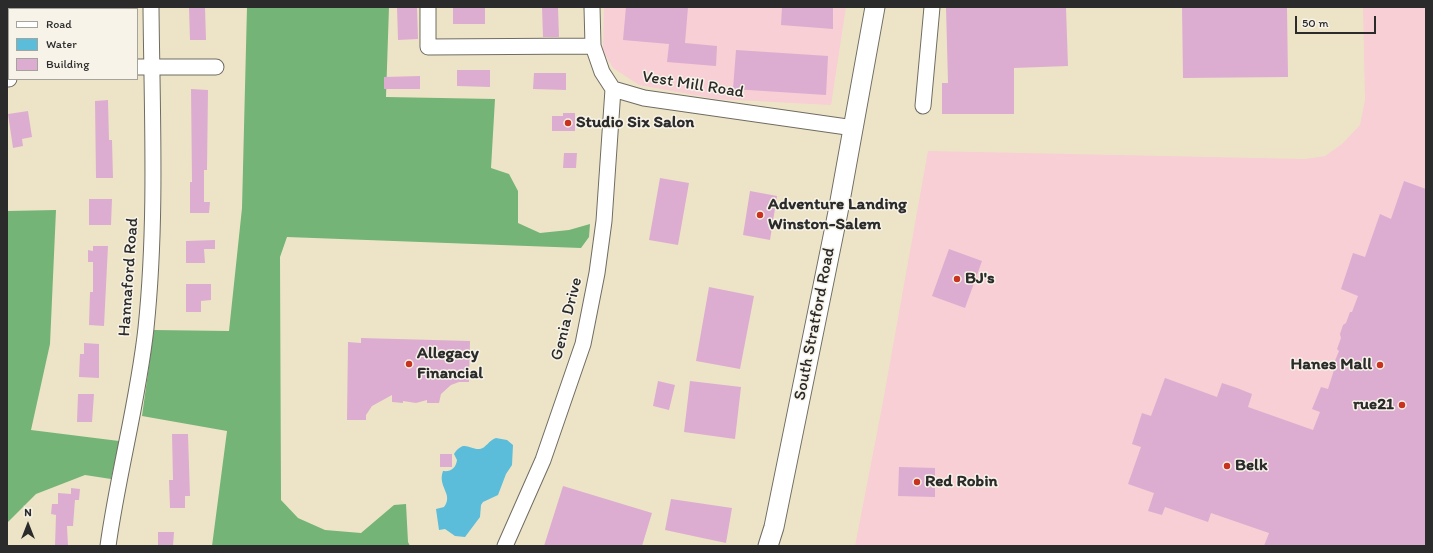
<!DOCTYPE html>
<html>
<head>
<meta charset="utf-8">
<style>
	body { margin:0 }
	#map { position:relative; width:1433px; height:553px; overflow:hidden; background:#ede4c7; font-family:Itim,sans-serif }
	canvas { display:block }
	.frame { position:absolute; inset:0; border:8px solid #2b2b2b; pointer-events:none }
	.legend { position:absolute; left:8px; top:8px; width:130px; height:72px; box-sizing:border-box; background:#f7f3e8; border:1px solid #a5a39c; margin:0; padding:5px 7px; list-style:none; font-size:12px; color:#2b2b2b }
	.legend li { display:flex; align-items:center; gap:8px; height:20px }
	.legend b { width:20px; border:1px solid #a5a39c }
	.north { position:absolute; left:8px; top:505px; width:40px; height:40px; -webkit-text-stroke:3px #f7f3e8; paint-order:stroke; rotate:0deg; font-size:11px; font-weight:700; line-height:16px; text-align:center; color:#2b2b2b }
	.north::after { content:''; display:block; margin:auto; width:14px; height:18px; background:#2b2b2b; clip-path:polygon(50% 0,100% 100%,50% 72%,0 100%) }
	.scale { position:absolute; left:1295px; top:16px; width:81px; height:18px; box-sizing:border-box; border:2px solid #2b2b2b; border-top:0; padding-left:5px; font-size:12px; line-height:14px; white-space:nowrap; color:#2b2b2b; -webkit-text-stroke:3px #f7f3e8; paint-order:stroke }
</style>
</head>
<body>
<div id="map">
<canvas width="1433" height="553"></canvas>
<div class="frame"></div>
<ul class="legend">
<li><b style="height:5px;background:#fff"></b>Road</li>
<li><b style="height:11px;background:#5bbdd9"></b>Water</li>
<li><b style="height:11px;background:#dcadd0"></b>Building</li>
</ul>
<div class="north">N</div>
<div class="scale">50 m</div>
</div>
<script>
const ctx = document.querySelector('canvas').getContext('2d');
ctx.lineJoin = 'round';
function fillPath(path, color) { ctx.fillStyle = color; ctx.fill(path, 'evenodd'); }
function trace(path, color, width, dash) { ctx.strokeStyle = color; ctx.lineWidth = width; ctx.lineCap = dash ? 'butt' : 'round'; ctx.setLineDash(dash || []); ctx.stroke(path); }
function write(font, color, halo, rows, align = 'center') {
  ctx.font = font + ' Itim,sans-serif'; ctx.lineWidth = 3; ctx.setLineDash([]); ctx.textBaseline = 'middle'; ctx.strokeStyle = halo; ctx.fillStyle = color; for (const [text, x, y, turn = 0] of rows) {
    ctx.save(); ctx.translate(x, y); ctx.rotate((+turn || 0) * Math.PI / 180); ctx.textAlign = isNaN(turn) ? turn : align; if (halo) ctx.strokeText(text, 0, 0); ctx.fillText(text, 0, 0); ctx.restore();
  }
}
const built = new Path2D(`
	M604,7H846L831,105L716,99L639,85L613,68L603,51Z
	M1363,7H1426V546H855L882,407L928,151L1305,159L1325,156L1342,144L1360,125L1365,100Z`);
const forest = new Path2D(`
	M247,7H389L386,97L495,99L491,168L509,174L518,191V223L540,233L569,230L590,224L589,237L581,248L287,237L280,257L281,500L298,518L325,530L361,533L394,505L406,504L408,542L410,546H212L227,431L142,416L154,330L229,331L242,208Z
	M56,210L50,344L31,430L119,441L111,479L85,475L36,494L7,523V211Z`);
const water = new Path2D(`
	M496,438L507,440L513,445L512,465L506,474L498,495L483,502L481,505L480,517L465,537L455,536L445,529L439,530L436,509L444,507C454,494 437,487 443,471C451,472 456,468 457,460L454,454C464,439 469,450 480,449C486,448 489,440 496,438Z`);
const building = new Path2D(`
	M205,7L206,40H190L189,8Z
	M397,7H417L418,39L398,40Z
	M453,7L485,8V24H453Z
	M542,7H558L559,37H543Z
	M626,7H688L685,43L717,46L716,66L667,62L669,44L623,40Z
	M782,7L833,8V29L781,25Z
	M946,7H1066L1068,66L1014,68V114H942V83H948Z
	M1182,7H1287L1288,77L1183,78Z
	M736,50L828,56L826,95L733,89Z
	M457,70H490V87L457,86Z
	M534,73H566V90L533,89Z
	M420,76V89H384V77Z
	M191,89L208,90L207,170H204V202H210L209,213H190V182H192Z
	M108,100L109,140H112L113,178H96L95,101Z
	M28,111L32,137L22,139L23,146L13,148L8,114Z
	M563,113H575V131H552V116H563Z
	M564,153H577L576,168H563Z
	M660,178L689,183L678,245L649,240Z
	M1404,181L1426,189V546H1264L1269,533L1211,513L1208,522L1165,507L1162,515L1148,511L1154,493L1128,484L1141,447L1132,444L1142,413L1151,416L1165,378L1217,397L1222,383L1237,388L1252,394L1248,407L1313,430L1320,412L1312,409L1321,387L1328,389L1335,367L1334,363L1339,351L1337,349L1341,338L1340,334L1343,325L1346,323L1350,312H1352L1358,296L1341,289L1353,253L1365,257L1380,214L1391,219Z
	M750,191L777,196L770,240L743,235Z
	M89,199H112L111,225H89Z
	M215,240V249H204L205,263H186V241Z
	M93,246H108L104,326L89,325L90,292H93V262H88V250L93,251Z
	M949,249L982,261L965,308L932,296Z
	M186,284H211V300L201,301V312H186Z
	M709,287L754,296L740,369L696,361Z
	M361,338L470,341L469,382H459L451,385L441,394L439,403H427V400L416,403L403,401V403L392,402V395L372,406L366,415V420H347L348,342L361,343Z
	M84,343L99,344V378L79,377L80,354H84Z
	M658,381L675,385L669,410L653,406Z
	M690,381L741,387L735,439L684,432Z
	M78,394H94L92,422H77Z
	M172,434H188L190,496H185V508H170L169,480H173Z
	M440,454H452V467H440Z
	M899,467L935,468V497L898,496Z
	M563,486L652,513L642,546H544Z
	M71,488L80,489L79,500H75L73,526H67L68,546H55L56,515L51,514L52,504H58V493L71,494Z
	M671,499L732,508L726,543L665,530Z
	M158,532H174L173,546H158Z`);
const minor = new Path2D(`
	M428,7V47L593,46
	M592,7L593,46L602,72L613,89L644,98L854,128
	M137,67H216
	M7,79H9
	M923,106L932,7
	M108,546C118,473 138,402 146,328C157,222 152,114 151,7
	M505,546L543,460L583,344L597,273L604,221L613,89`);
const major = new Path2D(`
	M768,546L774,527L838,212L875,7`);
const markers = [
	[568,123,4,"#c8321e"],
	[760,215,4,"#c8321e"],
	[957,279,4,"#c8321e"],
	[409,364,4,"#c8321e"],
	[1380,365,4,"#c8321e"],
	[1402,405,4,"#c8321e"],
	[1227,466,4,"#c8321e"],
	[917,482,4,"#c8321e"]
];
const streetNames = [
	["Vest Mill Road",693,85,9],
	["Hannaford Road",129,277,-86],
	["Genia Drive",567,319,-76],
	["South Stratford Road",815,324,-79]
];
const poiNames = [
	["Studio Six Salon",576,123],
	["Adventure Landing",768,205],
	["Winston-Salem",768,225],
	["BJ's",965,279],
	["Allegacy",417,354],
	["Financial",417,374],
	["Hanes Mall",1372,365,"right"],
	["rue21",1394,405,"right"],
	["Belk",1235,466],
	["Red Robin",925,482]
];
fillPath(built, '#f7cfd5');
fillPath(forest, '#74b476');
fillPath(water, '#5bbdd9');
fillPath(building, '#dcadd0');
trace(minor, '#6f6c62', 17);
trace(major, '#6f6c62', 21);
trace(minor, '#fff', 15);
trace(major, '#fff', 19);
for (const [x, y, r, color] of markers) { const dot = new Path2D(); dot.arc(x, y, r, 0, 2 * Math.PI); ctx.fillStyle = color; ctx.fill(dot); trace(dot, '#f7f3e8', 1.5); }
write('17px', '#2b2b2b', '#f7f3e8', streetNames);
write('bold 17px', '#2b2b2b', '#f7f3e8', poiNames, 'left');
</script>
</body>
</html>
